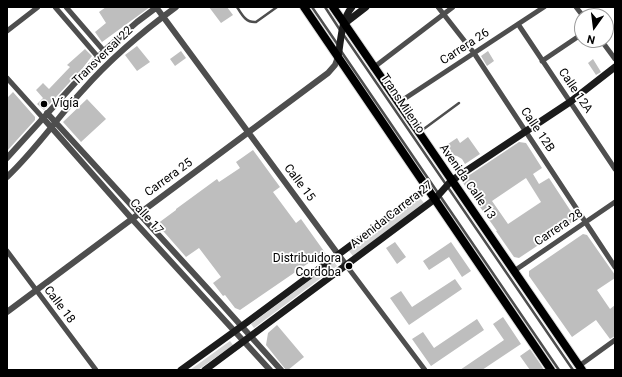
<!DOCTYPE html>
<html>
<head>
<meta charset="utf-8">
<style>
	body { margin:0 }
	#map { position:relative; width:622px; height:377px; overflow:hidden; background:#fff; font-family:Roboto,sans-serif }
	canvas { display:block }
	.frame { position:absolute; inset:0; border:8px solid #000; pointer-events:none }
	.north { position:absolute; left:574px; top:8px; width:40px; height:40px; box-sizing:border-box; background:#fff; border:1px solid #999; border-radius:50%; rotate:194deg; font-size:11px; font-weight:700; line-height:16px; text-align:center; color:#000 }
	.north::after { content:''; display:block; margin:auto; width:14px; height:18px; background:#000; clip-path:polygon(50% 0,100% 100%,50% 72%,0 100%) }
</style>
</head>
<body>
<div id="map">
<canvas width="622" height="377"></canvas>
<div class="frame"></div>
<div class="north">N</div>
</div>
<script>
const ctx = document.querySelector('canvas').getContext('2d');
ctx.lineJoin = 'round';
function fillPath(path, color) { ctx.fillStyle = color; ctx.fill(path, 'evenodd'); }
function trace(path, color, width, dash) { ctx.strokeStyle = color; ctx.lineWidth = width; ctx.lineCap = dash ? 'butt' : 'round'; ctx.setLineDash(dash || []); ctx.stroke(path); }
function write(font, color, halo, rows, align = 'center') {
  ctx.font = font + ' Roboto,sans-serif'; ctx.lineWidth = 3.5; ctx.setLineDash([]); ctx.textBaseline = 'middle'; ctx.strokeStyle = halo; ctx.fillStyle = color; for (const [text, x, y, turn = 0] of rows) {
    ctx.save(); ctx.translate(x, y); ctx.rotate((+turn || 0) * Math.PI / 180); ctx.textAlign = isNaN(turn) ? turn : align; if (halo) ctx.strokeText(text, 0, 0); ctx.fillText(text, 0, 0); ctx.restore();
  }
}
const green = new Path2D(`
	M420,198L424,203L353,256L349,251Z
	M334,262L337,266L254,328L251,324Z
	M230,341L233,345L198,370H190Z`);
const building = new Path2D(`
	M106,7H150L102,42L95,32L106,23L99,12Z
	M209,7H227L233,15L221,23Z
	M137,46L150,62L137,71L125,55Z
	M85,49L92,56L82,69L44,110L37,104L43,98L36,90L43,83L49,89L70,67L67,65Z
	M181,51L186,58L175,66L170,59Z
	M488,51L494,61L487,66L481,56Z
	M593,59L601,72L596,75L588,63Z
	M13,92L35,117V120L7,151V98Z
	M87,99L106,119L81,142L63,122Z
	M468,137L480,154L465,164L462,159L457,156L447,154L442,148L457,138L460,143Z
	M519,142L526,143L542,168L533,174L539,184L549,178L574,216L573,222L519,258L514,257L496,231H497L463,183L465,178ZM526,178L541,202L508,224L492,201Z
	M253,150L280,187L273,192L296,223L301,219L326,254L312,264L310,262L240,310L235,308L225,295L223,296L213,283L221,277L199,248L186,257L157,224L176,210V209L217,179L219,182L240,168L236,162Z
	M583,234L587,235L615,275V278L597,290L610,309L615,305V336L610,339L596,320L572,337L529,276V271Z
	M395,242L406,257L397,264L386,248Z
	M451,242L471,271L462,277L449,257L429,270L423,261Z
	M455,279L462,289L409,325L390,298L401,291L412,307Z
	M503,317L521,344L482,370H460L504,340L493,324Z
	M477,319L484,330L431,366L412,339L423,332L434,348Z
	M277,325L304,357L288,370H286L266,345L268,333Z
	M530,349L541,365L544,370H530L520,356Z`);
const service = new Path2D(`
	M237,7C242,15 246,23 256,22L277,7
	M312,7L338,45
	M325,7L340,30
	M343,34L573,370
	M341,51L559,370
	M421,131L459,103`);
const minor = new Path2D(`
	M55,7L98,57
	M66,7L104,51
	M438,7L474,53L615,267
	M576,7L583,16
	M518,24L615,169
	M7,31L38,7
	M601,40L615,59
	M542,61L582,34
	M373,68L453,7
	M7,78L43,118
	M398,103L544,7
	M7,251L96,370
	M346,265L425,370
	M514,271L615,202
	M579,366L615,340`);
const tertiary = new Path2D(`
	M156,7L346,265
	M47,113L218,300L281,370
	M43,118L132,219L270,370
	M7,158L104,51L137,22L157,7
	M7,177C35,151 57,118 83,90C111,58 142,32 176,7
	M7,312L328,73L335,65L338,57`);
const secondary = new Path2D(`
	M344,24L366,7
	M338,57C341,41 341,20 352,7
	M181,370L246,323L428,188
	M205,370L435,199L451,181L570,102L615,67`);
const primary = new Path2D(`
	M304,7L551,370
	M333,7L582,370`);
const markers = [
	[44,104,4,"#000"],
	[349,266,4,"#000"]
];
const streetNames = [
	["Carrera 26",465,47,-33],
	["Transversal 22",103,56,-44],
	["Calle 12A",575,91,56],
	["TransMilenio",402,104,56],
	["Calle 12B",537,130,56],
	["Carrera 25",169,178,-36],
	["Avenida Calle 13",467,182,55],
	["Calle 15",299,183,53],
	["Avenida Carrera 27",392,215,-38],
	["Calle 17",146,217,48],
	["Carrera 28",559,228,-34],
	["Calle 18",59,305,53]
];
const poiNames = [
	["Vígía",52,104],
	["Distribuidora",341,259,"right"],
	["Cordoba",341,273,"right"]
];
fillPath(green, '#d5d5d5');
fillPath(building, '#bebebe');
trace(primary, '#dbdbdb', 10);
trace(service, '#4e4e4e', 2.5);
trace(minor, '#4e4e4e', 5);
trace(tertiary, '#4e4e4e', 6);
trace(secondary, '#1b1b1b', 7);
trace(primary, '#000', 8);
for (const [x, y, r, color] of markers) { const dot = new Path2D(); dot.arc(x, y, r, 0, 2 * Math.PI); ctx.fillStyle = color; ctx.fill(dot); trace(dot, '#fff', 1.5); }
write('12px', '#000', '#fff', streetNames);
write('12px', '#000', '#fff', poiNames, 'left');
</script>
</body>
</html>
